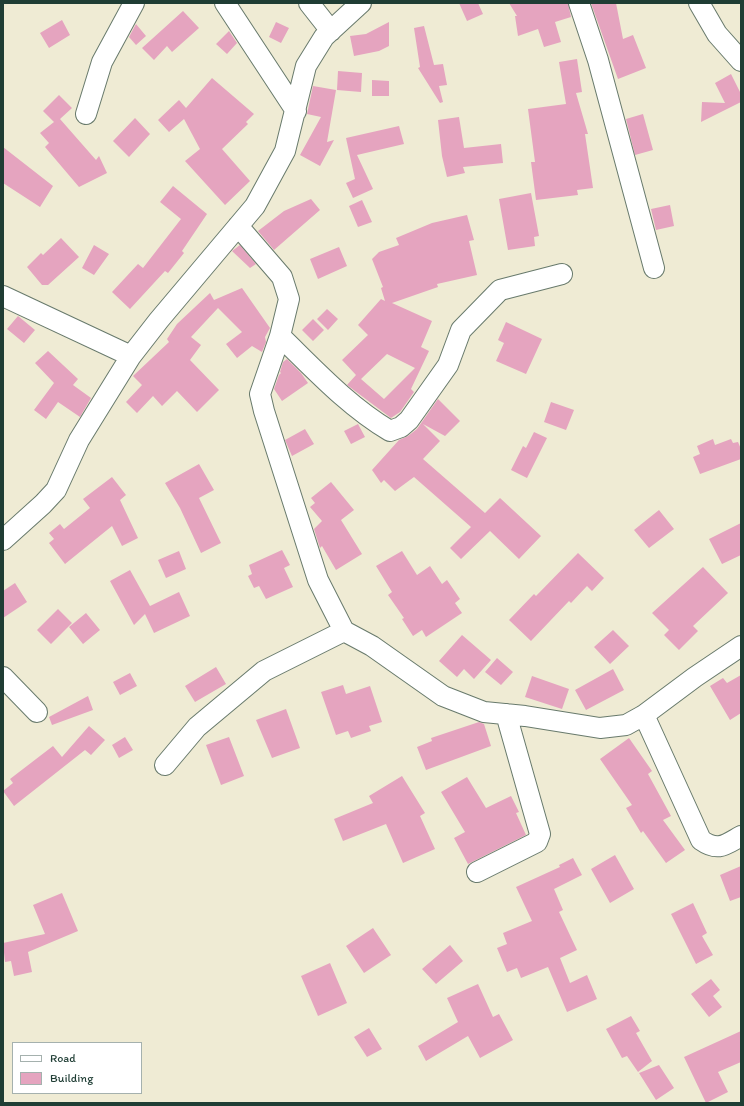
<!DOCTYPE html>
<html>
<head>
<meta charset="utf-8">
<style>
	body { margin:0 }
	#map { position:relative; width:744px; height:1106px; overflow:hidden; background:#efebd4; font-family:Itim,sans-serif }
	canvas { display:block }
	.frame { position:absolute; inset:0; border:4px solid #1f3d34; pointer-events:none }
	.legend { position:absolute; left:12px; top:1042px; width:130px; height:52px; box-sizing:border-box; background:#fff; border:1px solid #a5b1ae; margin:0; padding:5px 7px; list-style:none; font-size:12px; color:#1f3d34 }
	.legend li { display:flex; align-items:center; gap:8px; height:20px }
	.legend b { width:20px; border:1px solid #a5b1ae }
</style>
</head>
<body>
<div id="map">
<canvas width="744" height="1106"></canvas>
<div class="frame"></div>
<ul class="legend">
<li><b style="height:5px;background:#fff"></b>Road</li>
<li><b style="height:11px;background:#e5a4bf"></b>Building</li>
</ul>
</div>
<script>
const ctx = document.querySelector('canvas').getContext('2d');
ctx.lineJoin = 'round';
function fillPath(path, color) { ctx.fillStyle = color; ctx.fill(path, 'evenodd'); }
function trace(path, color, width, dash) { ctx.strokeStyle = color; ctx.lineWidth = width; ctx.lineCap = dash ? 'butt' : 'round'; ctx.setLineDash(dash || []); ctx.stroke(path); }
const building = new Path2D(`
	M459,3H478L483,14L467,21Z
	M509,3H568L571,17L555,22L561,42L544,47L538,29L518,36L515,16H517Z
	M591,3H616L623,39L633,35L646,68L618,79Z
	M183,11L199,28L172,52L167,46L154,60L142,48Z
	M62,20L70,35L49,48L40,33Z
	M276,22L289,28L281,43L269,37Z
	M389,22V46L379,51L354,56L350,36L366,34Z
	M136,24L146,36L136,45L129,37Z
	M424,26L434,65L443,64L447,85L439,86L443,102L440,103L418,68L420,67L414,28Z
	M229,31L237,43L227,54L216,44Z
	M577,59L582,92L576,93L588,134H585L593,188L577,190L578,195L536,200L531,162H535L528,109L566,104L559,62Z
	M338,71L362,73L361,92L337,90Z
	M731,74L741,94V102L701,122L702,102L725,103L715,83Z
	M212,78L254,114L246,122L248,124L222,149L250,181L225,205L185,161L200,149L184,119L169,132L158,120L179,100L186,108Z
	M372,80L389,81V96H372Z
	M313,86L336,90L327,142L334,140L320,166L300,155L321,117L307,114Z
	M59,95L72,108L60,119L96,160L99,156L107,173L79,187L45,147L49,143L40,133L54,122L43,111Z
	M643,114L653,150L635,155L626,119Z
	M459,117L464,148L501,144L503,163L463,167L465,173L447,177L442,156L438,120Z
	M135,118L150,134L129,157L113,141Z
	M399,126L404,144L357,155L373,189L353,198L346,183L355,179L346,138Z
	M3,147L53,186L40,207L3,183Z
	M173,186L207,214L182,251L184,253L168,273L165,271L130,309L112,292L138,264L143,268L181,219L160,202Z
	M531,193L539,236L534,237L535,246L508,250L499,199Z
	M311,199L320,210L274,250L258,231L284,211Z
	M362,200L372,222L358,227L349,206Z
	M670,205L674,226L656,230L651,209Z
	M467,215L474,240L469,241L477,275L437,284L438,287L392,303L432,321L421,347L429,351L411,389L414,392L400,412L391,418L347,385L356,375L342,360L368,335L358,325L381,299L385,301L381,288L383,287L372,259L379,252L399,245L396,238L432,223ZM387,354L415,368L384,399L361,379Z
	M61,238L79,257L48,285H42L27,267L41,253L43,255Z
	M94,245L109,254L94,275L82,268Z
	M240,245L256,264L250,268L232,251Z
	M339,247L347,266L318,279L310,259Z
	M242,288L270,328L265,337L266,342L262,352L252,346L237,358L226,344L242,332L218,308L191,337L201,345L190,360L219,390L197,412L177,391L162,406L153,396L137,413L126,402L142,385L133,376L169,342L167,339L177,324L194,308L210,293L214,300Z
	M327,309L338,319L328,330L317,319Z
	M18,316L35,330L24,343L7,329Z
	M313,319L324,330L313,341L302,330Z
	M506,322L542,339L526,374L496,361L504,343L498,340Z
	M48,351L78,379L73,385L91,398L80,417L58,402L46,419L34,410L54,383L35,363Z
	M287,359L301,373L308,383L282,401L274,389L279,375L281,373L280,372L283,362Z
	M438,399L460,421L445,436L423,424L440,441L423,459L485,513L500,498L541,536L519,559L490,531L461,559L450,548L471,527L414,477L395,491L384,480L381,483L372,470L399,440L408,436L417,429Z
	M551,402L574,410L566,430L544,422Z
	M358,424L365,437L351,444L344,431Z
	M305,429L314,444L292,456L285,440Z
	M534,432L547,438L527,478L511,470L523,446L526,448Z
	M713,439L715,445L731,439L733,443L738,442L741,449V459L700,474L693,457L700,454L697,446Z
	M199,464L214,490L199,498L221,543L201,553L180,508L165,483Z
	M112,477L126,495L120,500L138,538L122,546L112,526L65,564L49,543L54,539L49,533L60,524L64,529L90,508L83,499Z
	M331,482L354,510L341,520L362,554L336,570L322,546L320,548L314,529L322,521L310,507L315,503L311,498Z
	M659,510L674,529L649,548L634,530Z
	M741,523V555L722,564L709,539Z
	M282,550L290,565L284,568L293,587L266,599L259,586L254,588L248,576L252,574L249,565Z
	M179,551L186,569L166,578L158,560Z
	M402,551L417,575L430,566L442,584L447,580L460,599L455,603L462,613L426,637L422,630L413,636L402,619L404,618L388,595L392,592L376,566Z
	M578,553L604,578L592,591L587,586L571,603L569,601L531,641L509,620L534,594L536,596Z
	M703,567L728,593L693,626L698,631L679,650L664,635L669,630L652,613Z
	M130,570L150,606L179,592L190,616L154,633L145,614L134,625L110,581Z
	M15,583L27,602L3,618V591Z
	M58,609L72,623L51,644L37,630Z
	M86,613L100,630L83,644L69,627Z
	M613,630L629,646L610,664L594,647Z
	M462,635L491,660L474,679L464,669L457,677L439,661Z
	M497,658L513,672L501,685L485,672Z
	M216,667L226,684L195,702L185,686Z
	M613,669L624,690L586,710L575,690Z
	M130,673L137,686L120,695L113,682Z
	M741,675V713L730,720L710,686L723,678L727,683Z
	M532,676L569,689L562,709L525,697Z
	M343,685L346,694L370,686L382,722L369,726L371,731L351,738L348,731L336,735L321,692Z
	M88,696L93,710L52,725L49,717Z
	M286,709L300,748L272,758L256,720Z
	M479,722L484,724L491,746L426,770L417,747L432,741L431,738Z
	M89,726L105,740L91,755L85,750L14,806L3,791L13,783L10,779L53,746L62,757Z
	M125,737L133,750L119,758L112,745Z
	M229,737L244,776L221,785L206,745Z
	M629,738L652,771L648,774L671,816L663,820L685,850L666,863L643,831L641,833L626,808L632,805L600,759Z
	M402,776L425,813L420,816L435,849L403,863L386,824L343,841L334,819L373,803L369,796Z
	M467,777L486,808L511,796L519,812L516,813L526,835L468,864L454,838L465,832L441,792Z
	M615,855L634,889L610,903L591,869Z
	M573,858L582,875L554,889L563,910L559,912L577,950L560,958L570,983L587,975L597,999L567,1012L548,967L521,978L517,968L507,972L497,948L507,944L503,933L532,921L516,887L560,867L559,865Z
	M741,866V897L730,901L720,875Z
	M62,893L78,931L28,952L32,972L14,976L11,961L5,962L3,943L45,934L33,905Z
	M693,903L707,933L702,936L713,955L696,964L671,914Z
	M373,928L391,955L364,973L346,946Z
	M450,945L463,961L436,984L422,969Z
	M330,963L347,1003L318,1016L301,976Z
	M711,979L720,990L713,996L722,1007L709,1017L691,994Z
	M478,984L493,1017L499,1014L513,1040L480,1058L468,1036L426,1061L418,1046L458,1022L447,998Z
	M631,1016L640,1031L636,1033L652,1061L638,1072L627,1056L622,1058L606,1029Z
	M369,1028L382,1049L367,1057L354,1037Z
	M741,1031V1062L718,1072L728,1092L706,1103L684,1057Z
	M659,1065L674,1088L656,1100L639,1073Z`);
const minor = new Path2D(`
	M225,3L296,111
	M309,3L331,31
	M579,3L598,60L654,268
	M699,3L717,34L741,61
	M86,114L102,62L134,3
	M238,226L282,277L289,299L280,336L260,394L264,411L318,580L344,631L372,646L443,696L484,712L525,716L600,728L626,725L644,715L695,677L741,646
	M3,296L131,356
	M280,336C315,370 348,406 390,431L401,427L409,420L448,365L461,330L500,290L562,274
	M3,540L43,504L56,490L79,440L131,356L159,320L255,206L285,151L306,66L324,37L361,3
	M3,677L37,712
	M644,715L701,840C718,852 725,845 741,836
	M165,765L197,727L264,671L344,631
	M477,872L537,842L540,834L506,714`);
fillPath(building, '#e5a4bf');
trace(minor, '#687a6c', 22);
trace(minor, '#fff', 20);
</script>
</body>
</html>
